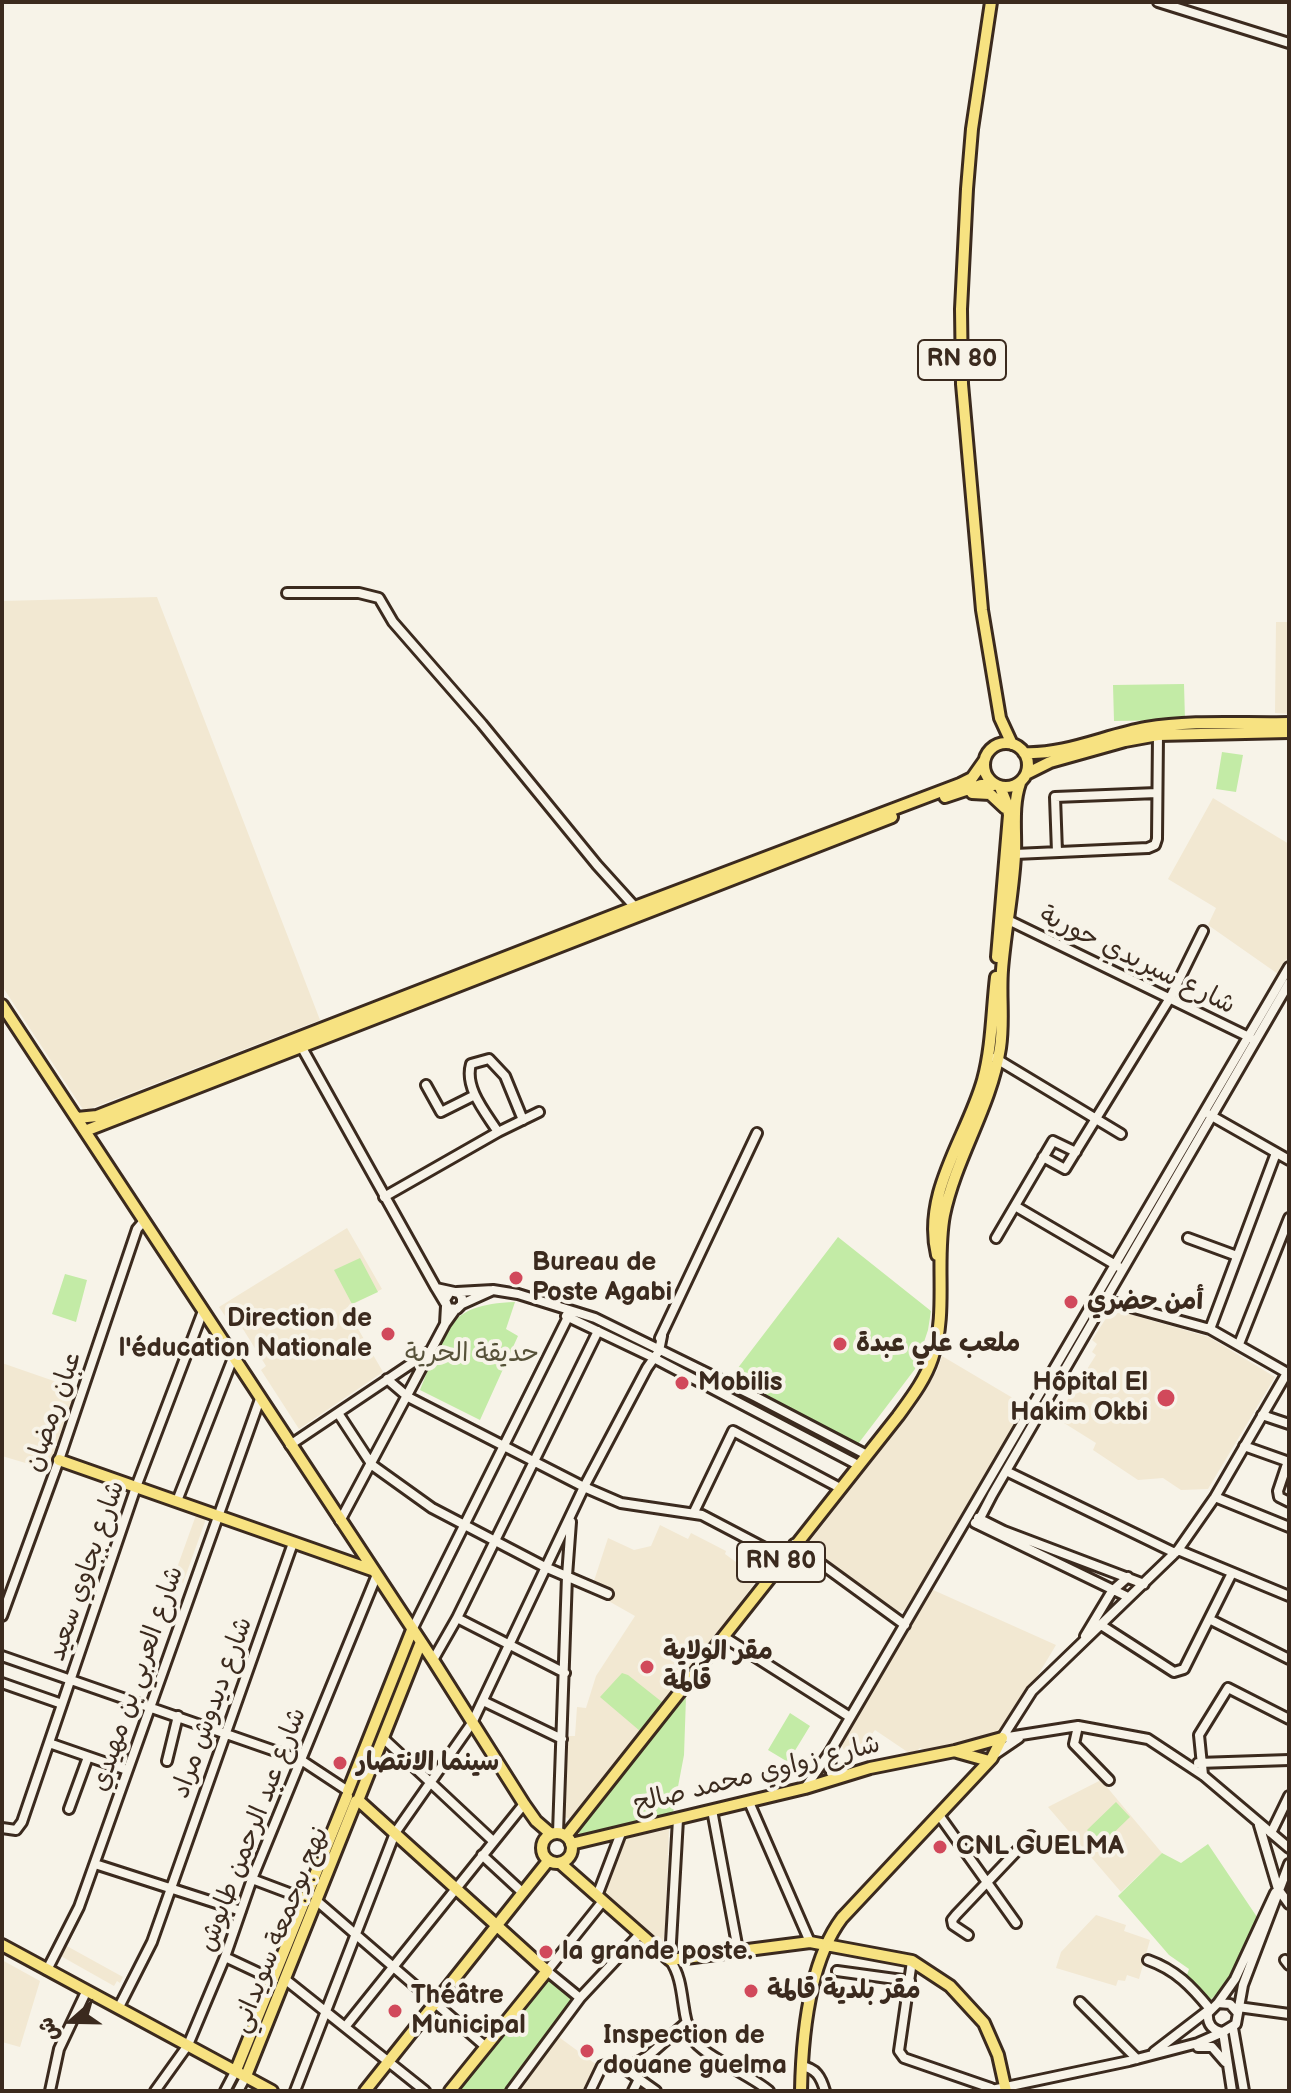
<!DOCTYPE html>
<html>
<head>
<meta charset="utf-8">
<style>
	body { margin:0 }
	#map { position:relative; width:1291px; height:2093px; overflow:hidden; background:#f7f3e8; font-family:"Balsamiq Sans","Playpen Sans Arabic",sans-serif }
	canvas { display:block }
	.frame { position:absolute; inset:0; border:4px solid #3b2a1e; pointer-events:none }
	.north { position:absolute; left:32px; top:1981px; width:80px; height:80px; -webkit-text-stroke:6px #f7f3e8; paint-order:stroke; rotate:250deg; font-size:22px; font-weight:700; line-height:32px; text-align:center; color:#3b2a1e }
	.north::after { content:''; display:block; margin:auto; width:28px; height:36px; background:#3b2a1e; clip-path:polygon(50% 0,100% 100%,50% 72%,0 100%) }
</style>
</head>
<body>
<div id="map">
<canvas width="1291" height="2093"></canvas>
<div class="frame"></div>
<div class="north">ش</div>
</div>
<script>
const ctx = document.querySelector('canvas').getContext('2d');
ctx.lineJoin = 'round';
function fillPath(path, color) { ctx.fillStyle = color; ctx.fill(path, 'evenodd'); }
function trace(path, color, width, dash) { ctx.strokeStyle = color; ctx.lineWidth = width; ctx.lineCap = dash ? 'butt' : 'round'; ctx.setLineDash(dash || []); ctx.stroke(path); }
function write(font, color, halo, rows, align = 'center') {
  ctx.font = font + ' "Balsamiq Sans","Playpen Sans Arabic",sans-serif'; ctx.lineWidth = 8; ctx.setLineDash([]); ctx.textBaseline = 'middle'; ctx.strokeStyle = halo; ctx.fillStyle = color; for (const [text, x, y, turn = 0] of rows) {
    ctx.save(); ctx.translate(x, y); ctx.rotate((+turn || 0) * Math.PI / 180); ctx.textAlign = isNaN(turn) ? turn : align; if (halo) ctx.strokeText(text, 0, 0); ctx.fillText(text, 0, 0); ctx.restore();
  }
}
const built = new Path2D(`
	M157,597L320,1020L84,1111L2,986V601Z
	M1276,622H1289V714L1275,713Z
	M1213,798L1289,844V955L1278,974L1208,925L1216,908L1168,879Z
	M347,1228L382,1289L346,1308L383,1372L299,1429L261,1370L266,1366L238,1321L231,1325L219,1307Z
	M1112,1309L1209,1337L1275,1377L1208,1489L1181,1490L1163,1478L1138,1480L1093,1450L1096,1443L1056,1418L1096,1355L1092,1352L1097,1344L1092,1340Z
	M942,1356L1028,1407L905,1610L896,1612L812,1550L809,1542L915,1407L937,1371Z
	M2,1363L77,1389L49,1470L2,1456Z
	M196,1515L206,1519L183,1583L173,1579Z
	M660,1525L688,1539L691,1533L726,1551L725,1554L758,1578L700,1659L667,1699H664L572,1820L560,1815L566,1736H575L577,1707L586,1708L596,1676L635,1616L605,1599L610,1591L593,1584L608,1538L634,1550L651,1546Z
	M931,1589L1056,1645L1005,1730L927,1751L920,1748L912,1755L875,1730L857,1754L847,1756L841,1744L842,1738Z
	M1101,1780L1162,1853L1121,1892L1048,1807Z
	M669,1829L665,1931L662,1946L658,1947L606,1902L604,1895L620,1840Z
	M1096,1915L1126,1925L1124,1931L1150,1940L1139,1979L1127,1975L1125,1981L1118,1980L1116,1986L1056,1968L1061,1952Z
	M65,1945L123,1977L120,1983L117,1981L114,1986L59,1955Z
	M2,1960L40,1981L20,2047L2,2042Z
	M556,2035L597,2065L584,2091H514Z`);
const green = new Path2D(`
	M1184,684L1185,720L1114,721L1113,685Z
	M1222,752L1243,755L1236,792L1216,789Z
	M838,1237L931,1311L928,1330L915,1369L858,1444L731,1377Z
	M360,1258L378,1292L352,1304L334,1270Z
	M65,1274L87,1280L76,1322L52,1314Z
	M515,1302L506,1329L518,1336L480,1420L420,1390C444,1333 445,1304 515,1302Z
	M622,1673L628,1675L662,1702L640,1731L600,1697Z
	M686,1697L684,1755L673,1813L582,1839L576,1828Z
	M790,1713L810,1726L788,1762L768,1750Z
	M1116,1802L1130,1817L1101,1845L1087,1830Z
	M1208,1844L1257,1917L1227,1984L1207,2003L1187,1975L1189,1969L1169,1955L1118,1896L1162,1853L1181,1863Z
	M547,1978L574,2001L504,2091H456Z`);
const minor = new Path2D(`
	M1158,2L1289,43
	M287,593H359L379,598L393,622L482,724L597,865L635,907
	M1057,852L1055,797L1157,793
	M1015,854L1148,848L1155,845L1157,839L1158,735
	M1004,918L1251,1038
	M301,1046L436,1288
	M995,1058L1121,1134
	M426,1085L441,1112L475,1095
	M1210,1115L1289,1160
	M498,1132C486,1113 464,1088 471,1064L489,1059L505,1076L523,1120
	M1043,1157L1065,1169L1170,998L1203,931
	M384,1197L498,1132L539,1112
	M1015,1206L1119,1267
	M996,1238L1053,1141L1076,1152
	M1188,1238L1237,1256
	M493,1290L518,1294L595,1318L756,1397L867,1455
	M457,1292L493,1290L462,1304
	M1105,1300L1210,1329L1289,1374
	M445,1303L436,1288L459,1293L462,1298V1304L457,1309L448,1308L445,1300L450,1292
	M446,1306L445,1324L455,1310
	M566,1316L650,1356L858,1465
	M1210,1329L1276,1153
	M660,1338L757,1133
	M1239,1344L1289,1218
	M387,1379L408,1397L584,1487L621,1503L702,1515L784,1558
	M338,1413L372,1465L432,1508L545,1567L608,1594
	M1262,1415L1289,1424
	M290,1445L430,1351
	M1244,1446L1289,1462
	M1288,1461L1278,1491L1279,1497L1289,1502
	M1006,1471L1175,1553
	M1215,1497L1289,1527
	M177,1501L233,1358
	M694,1512L733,1431L840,1488
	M978,1518L1004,1531L1144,1584
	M340,1521L445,1324
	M975,1523L1128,1597
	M977,1524L992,1495L1289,983
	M794,1544L905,1625
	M1178,1550L1289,1596
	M2,1616L59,1460L137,1229L143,1222
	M457,1618L565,1673
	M1209,1619L1289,1659
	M1101,1625L1174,1672L1184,1669L1232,1573
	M412,1630L568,1317
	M1085,1636L1112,1591L1128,1577
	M724,1637L850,1717
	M2,1656L301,1760L348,1791
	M433,1660L457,1618L598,1331
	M2,1683L62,1704
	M483,1701L562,1739
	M1078,1726L1074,1744L1109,1780
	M383,1738L493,1841
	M1002,1738L1032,1691L1178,1550L1215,1497L1287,1373
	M1002,1738L1078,1726L1148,1739L1204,1776L1289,1848
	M49,1743L127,1770
	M830,1753L831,1773L840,1777
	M997,1753L1019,1738
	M167,1761L178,1716
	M1198,1763L1289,1760
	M1203,1775L1199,1735L1228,1688L1289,1719
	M805,1788L830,1752L1289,967
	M749,1802L810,1942
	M69,1809L88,1757
	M712,1810L738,1950
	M939,1815L1016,1923
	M678,1819L670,1960C686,1982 680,2014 692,2038C701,2055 751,2075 769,2091
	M1259,1825L1278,1889L1289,1904
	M2,1828L16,1830L22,1822L136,1487L203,1311
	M558,1833L567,1576L571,1522
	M1271,1833L1289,1796
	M482,1855L522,1892
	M95,1864L241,1911
	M252,1879L305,1899
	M597,1896L621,1833
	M317,1901L486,2047
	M968,1935L953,1925L952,1920L956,1915L1031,1836
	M225,1957L274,1980
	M1148,1960C1176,1970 1191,1986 1210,2009L1154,2052
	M1285,1960L1289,1965
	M912,1961L899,2051L904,2058L991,2088
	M47,1970L79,1907L260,1399
	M837,1971L910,1981
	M286,1980L425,2091
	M580,1998L547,1971L603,1901
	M1080,2002L1137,2059
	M1218,2003L1235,1979L1275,1893
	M119,2007L152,1942L293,1543
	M1238,2007L1289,2014
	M1237,2012L1230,2004L1218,2003L1208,2013C1207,2024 1212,2030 1223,2032L1236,2024L1243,1985L1289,1864
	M345,2027L524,1804
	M1233,2028L1244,2091
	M1198,2047H1212L1225,2062
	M801,2066C816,2068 821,2077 825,2091
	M625,2069L656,2091
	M50,2091L59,2049L86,1992
	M155,2091L188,2045L225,1957L252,1879L376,1577
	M225,2091L236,2070
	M238,2091L246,2076
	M295,2091L395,1833L472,1723L584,1487L647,1368L659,1351L662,1336
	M511,2091L580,1998L640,1934
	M590,2091L602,2066L609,2064L625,2069L648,2056L687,2022
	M633,2091L639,2079
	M987,2091L1129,2061L1198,2043L1223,2032L1232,2091`);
const major = new Path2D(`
	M991,2L972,129L967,189L961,309L962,384L982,610L1000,718L1012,744
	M984 765a22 22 0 1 1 44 0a22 22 0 1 1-44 0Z
	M1024,753C1065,755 1106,735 1146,728C1192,720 1242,724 1289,723
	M1026,774L1050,762L1125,741L1158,735L1289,732
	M972,793L990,794L1005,808
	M945,797L981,785H994
	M997,957L1009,815L1007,804L1000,787
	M2,1005L433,1660L524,1804L536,1821L551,1834
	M77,1118L97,1116L635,907L960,784L972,778L984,761
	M85,1131L892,817
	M937,1255C922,1192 967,1137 983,1080C992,1047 992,1011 996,977
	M59,1460L372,1570
	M957,1752L989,1761
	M348,1791L412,1630
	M359,1798L421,1642
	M358,1800L547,1971L450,2091
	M542 1848a15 15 0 1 1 30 0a15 15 0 1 1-30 0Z
	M566,1836L898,1416C911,1398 925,1380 932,1359C948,1313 935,1262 944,1215C956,1157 991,1107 1000,1048C1004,1022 1000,996 1002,970C1005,931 1013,894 1015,855C1016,831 1012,806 1020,783
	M571,1844L805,1788L870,1768L955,1751L1002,1738
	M560,1863L670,1960L810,1942L912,1961L950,1986L984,2023L998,2055L1006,2091
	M2,1945L272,2091
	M236,2070L347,1796
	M246,2076L356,1801
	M365,2091L548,1861
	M801,2091C802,2037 809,1962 842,1918L992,1758L1002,1738`);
const markers = [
	[516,1278,8,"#d1495b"],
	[1071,1302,8,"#d1495b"],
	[388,1334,8,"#d1495b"],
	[840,1344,8,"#d1495b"],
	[682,1383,8,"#d1495b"],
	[1166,1398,10,"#d1495b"],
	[647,1667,8,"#d1495b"],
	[340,1763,8,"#d1495b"],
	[940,1847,8,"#d1495b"],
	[546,1952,8,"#d1495b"],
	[751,1991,8,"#d1495b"],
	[395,2011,8,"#d1495b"],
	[587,2051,8,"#d1495b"]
];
const shields = [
	[962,360,88],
	[781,1562,88]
];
const shieldNames = [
	["RN 80",962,360],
	["RN 80",781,1562]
];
const streetNames = [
	["شارع سيريدي حورية",1137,961,26],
	["عبان رمضان",54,1412,-71],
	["شارع بجاوي سعيد",87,1571,-71],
	["شارع العربي بن مهيدي",138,1679,-71],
	["شارع ديدوش مراد",213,1708,-70],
	["شارع زواوي محمد صالح",757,1775,-14],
	["شارع عبد الرحمن طابوش",253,1830,-69],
	["نهج بوجمعة سويداني",281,1930,-68]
];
const poiNames = [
	["Bureau de",532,1263],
	["Poste Agabi",532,1293],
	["أمن حضري",1087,1302],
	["Direction de",372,1319,"right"],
	["l'éducation Nationale",372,1349,"right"],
	["ملعب علي عبدة",856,1344],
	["Mobilis",698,1383],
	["Hôpital El",1148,1383,"right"],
	["Hakim Okbi",1148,1413,"right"],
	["مقر الولاية",663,1652],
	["قالمة",663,1682],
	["سينما الانتصار",356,1763],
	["CNL GUELMA",956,1847],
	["la grande poste.",562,1952],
	["مقر بلدية قالمة",767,1991],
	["Théâtre",411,1996],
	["Municipal",411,2026],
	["Inspection de",603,2036],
	["douane guelma",603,2066]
];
const parkNames = [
	["حديقة الحرية",472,1354]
];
fillPath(built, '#f2e8d2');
fillPath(green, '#c3eba6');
trace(minor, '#3b2a1e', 14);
trace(major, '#3b2a1e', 16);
trace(minor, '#f7f3e8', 8);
trace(major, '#f7e281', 10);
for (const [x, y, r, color] of markers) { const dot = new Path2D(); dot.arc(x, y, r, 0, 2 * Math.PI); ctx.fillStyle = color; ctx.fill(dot); trace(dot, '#f7f3e8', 3); }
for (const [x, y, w] of shields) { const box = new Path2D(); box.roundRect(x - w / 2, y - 20, w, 40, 6); ctx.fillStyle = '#f7f3e8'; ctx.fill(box); trace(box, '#3b2a1e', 2); }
write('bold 24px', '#3b2a1e', null, shieldNames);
write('26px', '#3b2a1e', '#f7f3e8', streetNames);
write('bold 26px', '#3b2a1e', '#f7f3e8', poiNames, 'left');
write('26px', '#565139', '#f7f3e8', parkNames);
</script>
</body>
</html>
